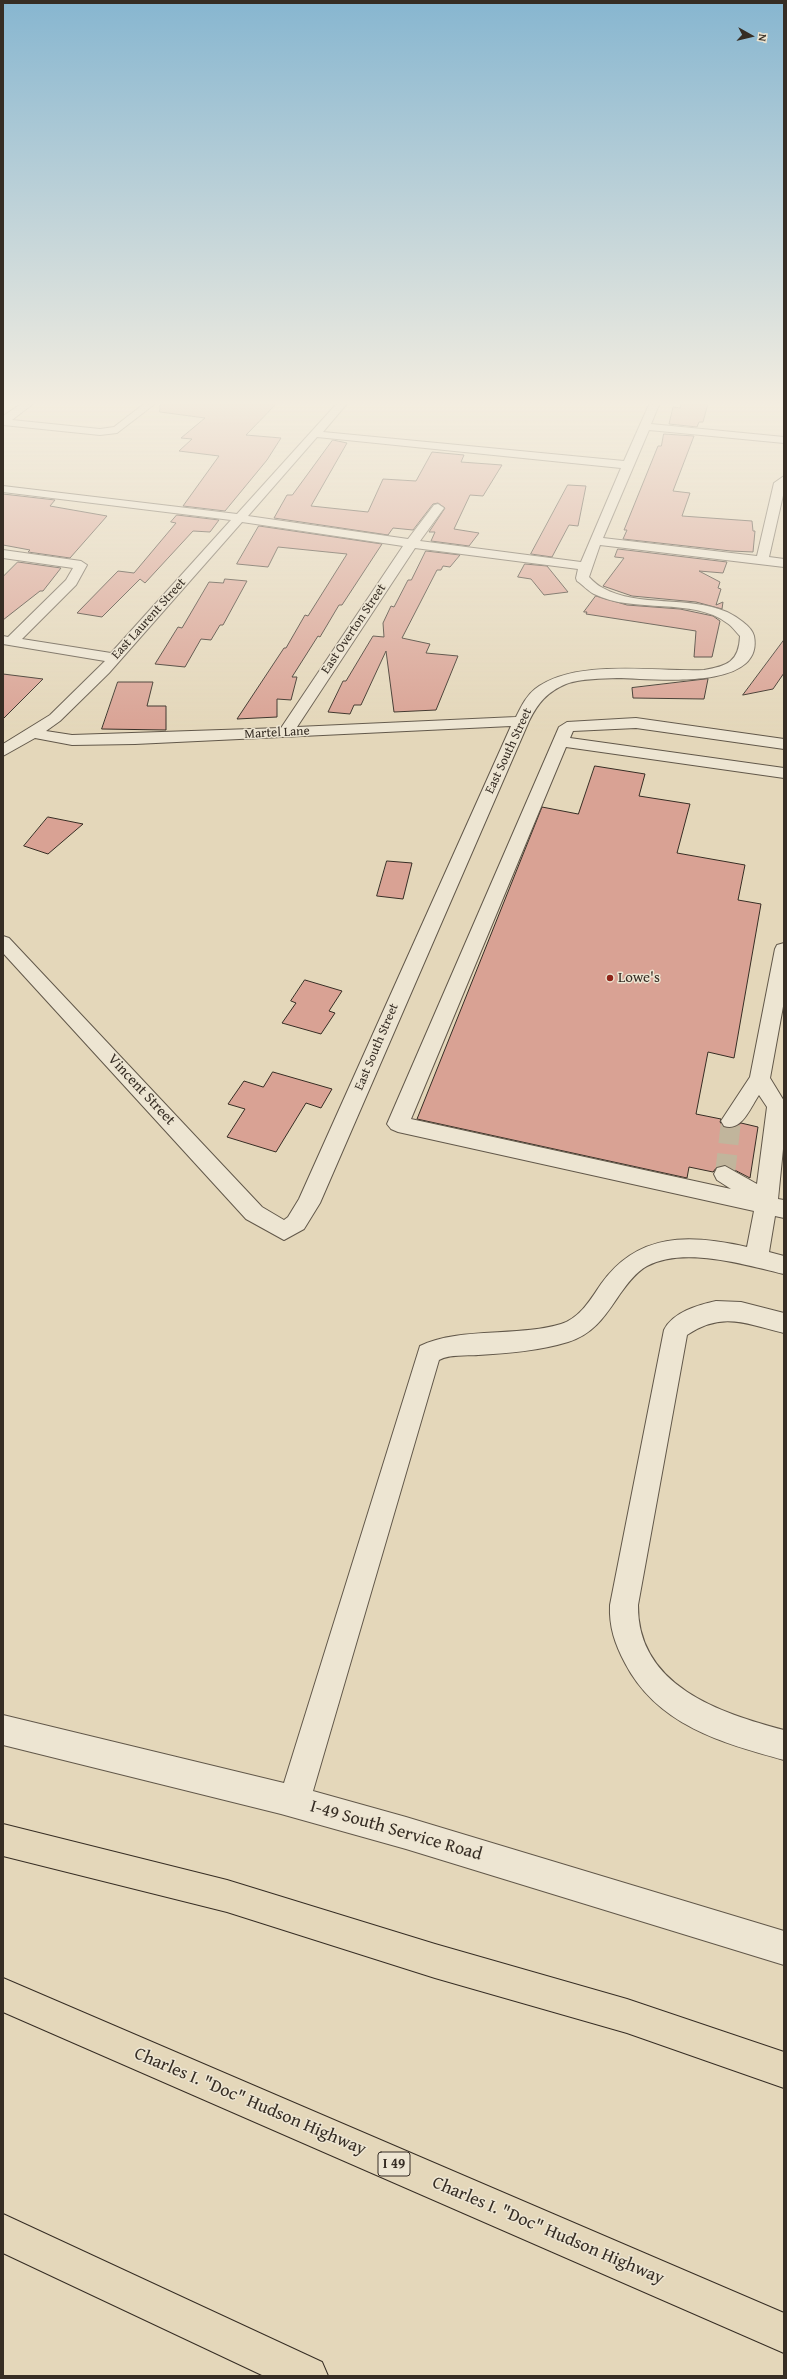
<!DOCTYPE html>
<html>
<head>
<meta charset="utf-8">
<style>
	body { margin:0 }
	#map { position:relative; width:787px; height:2379px; overflow:hidden; background:#e4d7ba; font-family:"Gentium Book Plus",serif }
	canvas { display:block }
	.frame { position:absolute; inset:0; border:4px solid #362d24; pointer-events:none }
	.north { position:absolute; left:731px; top:16px; width:40px; height:40px; -webkit-text-stroke:3px #ede5d2; paint-order:stroke; rotate:98deg; font-size:11px; font-weight:700; line-height:16px; text-align:center; color:#362d24 }
	.north::after { content:''; display:block; margin:auto; width:14px; height:18px; background:#362d24; clip-path:polygon(50% 0,100% 100%,50% 72%,0 100%) }
</style>
</head>
<body>
<div id="map">
<canvas width="787" height="2379"></canvas>
<div class="frame"></div>
<div class="north">N</div>
</div>
<script>
const ctx = document.querySelector('canvas').getContext('2d');
ctx.lineJoin = 'round';
function fillPath(path, color) { ctx.fillStyle = color; ctx.fill(path, 'evenodd'); }
function trace(path, color, width, dash) { ctx.strokeStyle = color; ctx.lineWidth = width; ctx.lineCap = dash ? 'butt' : 'round'; ctx.setLineDash(dash || []); ctx.stroke(path); }
function write(font, color, halo, rows, align = 'center') {
  ctx.font = font + ' "Gentium Book Plus",serif'; ctx.lineWidth = 3; ctx.setLineDash([]); ctx.textBaseline = 'middle'; ctx.strokeStyle = halo; ctx.fillStyle = color; for (const [text, x, y, turn = 0] of rows) {
    ctx.save(); ctx.translate(x, y); ctx.rotate((+turn || 0) * Math.PI / 180); ctx.textAlign = isNaN(turn) ? turn : align; if (halo) ctx.strokeText(text, 0, 0); ctx.fillText(text, 0, 0); ctx.restore();
  }
}
const building = new Path2D(`
	M161,400H280L246,435L281,438L267,460L225,511L183,506L219,456L179,451L192,439L181,438L205,418L160,412Z
	M682,400H709L703,422H699L697,427L669,424L673,407L680,408Z
	M664,434L694,436L673,491L690,493L682,516L752,521L753,531H755L753,552L731,551L623,539L627,530H624L658,446H661Z
	M333,440L347,443L311,506L368,512L383,479L416,481L432,452L464,455L461,462L502,465L483,496L470,495L454,529L479,533L469,546L431,541L435,532H429L445,508L438,503L433,504L413,530L393,528L388,535L274,518L287,495H292Z
	M568,485L586,486L578,526L569,525L552,557L531,554Z
	M3,494L55,500L50,506L107,516L70,558L28,552L30,550L3,545Z
	M177,515L219,520L210,532L193,531L145,583L140,579L102,617L77,613L118,571L134,573L176,523L171,522Z
	M259,526L382,544L342,605H339L320,637L318,636L292,677H297L291,700L277,699V717L237,719L284,648H286L305,615L308,616L347,554L278,547L268,567L237,564Z
	M618,549L727,562L723,573L699,571L720,582L718,588L721,589L716,605L723,602L722,609L696,602L632,596L603,586L624,558L615,557Z
	M426,551L460,555L450,567L443,566L441,570H437L402,638L430,644L426,653L458,656L436,710L394,712L386,651L361,705H354L350,714L328,712L343,681H346L373,636L384,637L383,623L391,606L394,607L408,580H411Z
	M18,562L61,568L43,591H40L3,620V577Z
	M525,564L547,566L568,592L544,595L531,579L518,577Z
	M225,579L247,581L223,625H220L211,640L201,639L185,667L155,664L178,627L182,628L209,582L223,583Z
	M596,596L627,605L680,609L713,616L720,621L712,657H694L696,631L586,614L587,612H584Z
	M784,640V673L773,689L743,695Z
	M3,674L43,679L3,719Z
	M708,679L704,699L633,698L632,688Z
	M118,682H153L147,706H166V730L102,729Z
	M595,766L645,774L639,796L690,804L677,853L745,865L738,900L761,904L734,1058L708,1052L696,1114L721,1119L720,1122L724,1127L731,1128L741,1123L758,1127L750,1178L725,1165L717,1167L713,1172L689,1167L687,1178L417,1119L542,807L578,814Z
	M48,817L83,824L48,854L24,846Z
	M387,861L412,863L403,899L377,896Z
	M305,980L342,991L329,1011L335,1013L321,1034L282,1023L296,1003L291,1001Z
	M273,1072L332,1089L321,1108L306,1103L276,1152L227,1137L245,1109L228,1104L244,1081L263,1087Z`);
const minorTunnel = new Path2D(`
	M725,1174L731,1121`);
const minor = new Path2D(`
	M27,400H38L12,420L100,429L114,427L149,400H160L117,433L100,435L3,425V416Z
	M340,400H350L323,432L624,461L651,400H661L651,424L784,437V443L649,430L603,538L757,556L774,483L784,476V491L769,557L784,559V567L600,545L589,577C593,581 598,586 603,588C639,608 688,595 727,612C735,616 752,626 754,636C765,693 648,678 617,678C601,679 582,678 566,684C547,692 538,703 529,721L320,1203L304,1229L284,1240L246,1219L3,953V936L9,938L262,1207L284,1220L288,1217L299,1199L511,726L135,744L72,745L35,738L3,756V744L50,715L105,661L3,644V636L8,637L66,580L73,568L3,558V550L81,561L87,565L76,585L22,639L111,653L231,520L3,492V486L237,514ZM317,437L621,468L581,562L420,541L444,508L438,504L434,505L408,539L248,516ZM242,522L403,546L281,728L72,735L46,731L60,721L109,673ZM415,548L578,569L576,578L577,581C583,585 588,591 594,594C634,614 693,597 727,623C732,626 736,632 740,636C739,662 727,666 704,670C655,672 575,658 535,689C526,696 521,707 516,717L297,727Z
	M636,718L784,739V749L636,728L573,731L570,738L784,768V778L566,747L411,1119L731,1189L717,1180L714,1174L717,1168L725,1166L757,1184L767,1107L759,1095C750,1108 742,1132 724,1126L721,1121L750,1077L775,949L777,945L784,943V1001L770,1078L784,1101V1139L778,1199L784,1200V1218L775,1216L769,1252L784,1256V1274C746,1265 684,1246 647,1266C636,1272 627,1284 620,1294C605,1316 594,1334 568,1342C539,1351 508,1353 478,1355C467,1356 450,1354 439,1360L313,1791L406,1817L784,1931V1965L406,1849L281,1814L3,1745V1715L284,1783L420,1346C458,1327 518,1337 561,1324C580,1318 591,1299 601,1284C638,1232 690,1234 747,1247L754,1211L398,1132L391,1129L387,1124L559,727L567,722Z
	M716,1301L741,1302L784,1313V1333C746,1324 723,1311 687,1335L638,1605C637,1686 720,1713 784,1730V1760C722,1743 657,1725 625,1663C615,1644 609,1627 610,1605L664,1330C673,1312 698,1305 716,1301Z`);
const highway = new Path2D(`
	M3,1824L227,1880L435,1944L627,1999L784,2052V2088L627,2033L435,1978L227,1912L3,1856Z
	M3,1978L784,2313V2353L3,2012Z
	M3,2214L322,2362L328,2376H264L3,2253Z`);
const markers = [
	[610,978,4,"#8f2418"]
];
const farStreetnames = [
	["East Laurent Street",149,619,-48],
	["East Overton Street",354,629,-56],
	["Martel Lane",277,733,-3],
	["East South Street",509,751,-65],
	["East South Street",377,1047,-67]
];
const shields = [
	[394,2164,32]
];
const shieldNames = [
	["I 49",394,2164]
];
const poiNames = [
	["Lowe's",618,978]
];
const streetNames = [
	["Vincent Street",141,1090,47]
];
const nearStreetnames = [
	["I-49 South Service Road",396,1831,16],
	["Charles I. \"Doc\" Hudson Highway",250,2102,23],
	["Charles I. \"Doc\" Hudson Highway",548,2231,23]
];
fillPath(building, '#d9a294');
trace(building, '#362d24', 1);
trace(minorTunnel, '#c1b59c', 20, [20, 10]);
trace(minor, '#62584a', 2);
trace(highway, '#362d24', 2);
fillPath(minor, '#ede5d2');
fillPath(highway, '#e4d7ba');
const sky = ctx.createLinearGradient(0, 0, 0, 733);
sky.addColorStop(0, '#87b6d0');
sky.addColorStop(0.55, '#f3ede0');
sky.addColorStop(1, '#f3ede000');
ctx.fillStyle = sky;
ctx.fillRect(0, 0, 787, 733);
for (const [x, y, r, color] of markers) { const dot = new Path2D(); dot.arc(x, y, r, 0, 2 * Math.PI); ctx.fillStyle = color; ctx.fill(dot); trace(dot, '#ede5d2', 1.5); }
write('13px', '#362d24', '#ede5d2', farStreetnames);
for (const [x, y, w] of shields) { const box = new Path2D(); box.roundRect(x - w / 2, y - 12, w, 24, 3); ctx.fillStyle = '#ede5d2'; ctx.fill(box); trace(box, '#362d24', 1); }
write('bold 14px', '#362d24', null, shieldNames);
write('15px', '#362d24', '#ede5d2', poiNames, 'left');
write('15px', '#362d24', '#ede5d2', streetNames);
write('18px', '#362d24', '#ede5d2', nearStreetnames);
</script>
</body>
</html>
